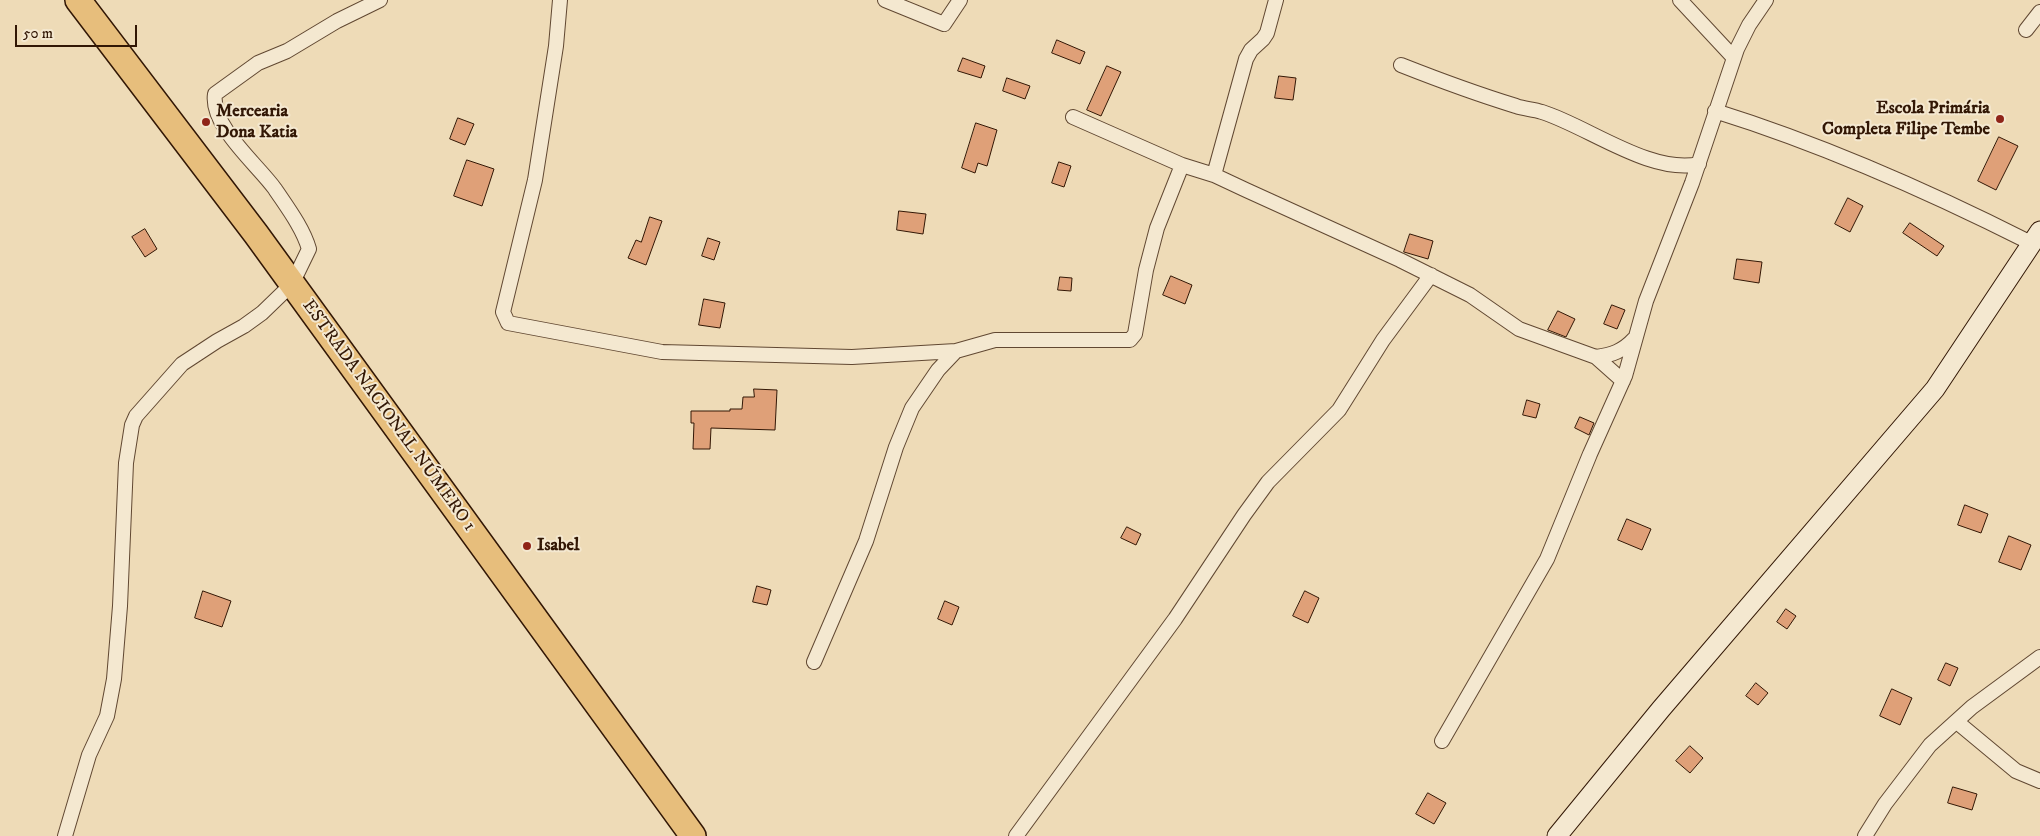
<!DOCTYPE html>
<html>
<head>
<meta charset="utf-8">
<style>
	body { margin:0 }
	#map { position:relative; width:2040px; height:836px; overflow:hidden; background:#eedbb7; font-family:"IM FELL DW Pica",serif }
	canvas { display:block }
	.scale { position:absolute; left:15px; top:25px; width:122px; height:22px; box-sizing:border-box; border:2px solid #321705; border-top:0; padding-left:6px; font-size:15px; line-height:18px; white-space:nowrap; color:#321705; -webkit-text-stroke:4px #f4e8d0; paint-order:stroke }
</style>
</head>
<body>
<div id="map">
<canvas width="2040" height="836"></canvas>
<div class="scale">50 m</div>
</div>
<script>
const ctx = document.querySelector('canvas').getContext('2d');
ctx.lineJoin = 'round';
function fillPath(path, color) { ctx.fillStyle = color; ctx.fill(path, 'evenodd'); }
function trace(path, color, width, dash) { ctx.strokeStyle = color; ctx.lineWidth = width; ctx.lineCap = dash ? 'butt' : 'round'; ctx.setLineDash(dash || []); ctx.stroke(path); }
function write(font, color, halo, rows, align = 'center') {
  ctx.font = font + ' "IM FELL DW Pica",serif'; ctx.lineWidth = 4; ctx.setLineDash([]); ctx.textBaseline = 'middle'; ctx.strokeStyle = halo; ctx.fillStyle = color; for (const [text, x, y, turn = 0] of rows) {
    ctx.save(); ctx.translate(x, y); ctx.rotate((+turn || 0) * Math.PI / 180); ctx.textAlign = isNaN(turn) ? turn : align; if (halo) ctx.strokeText(text, 0, 0); ctx.fillText(text, 0, 0); ctx.restore();
  }
}
const building = new Path2D(`
	M1057,40L1085,52L1080,64L1052,53Z
	M963,58L985,66L981,78L958,71Z
	M1107,66L1121,72L1101,116L1087,110Z
	M1279,76L1296,78L1293,100L1275,98Z
	M1007,78L1030,86L1025,99L1003,91Z
	M458,118L474,124L465,145L450,139Z
	M976,123L997,130L987,166L978,163L975,173L962,168Z
	M1999,137L2018,146L1996,190L1978,181Z
	M467,160L494,169L482,206L454,196Z
	M1059,162L1071,166L1064,187L1052,183Z
	M1848,198L1863,206L1850,232L1835,224Z
	M899,211L926,214L923,234L897,230Z
	M650,217L662,221L646,265L628,258L636,240L641,242Z
	M1910,223L1944,246L1937,256L1903,233Z
	M145,229L157,249L145,257L132,237Z
	M1410,234L1433,241L1428,259L1404,252Z
	M708,238L720,242L714,260L702,256Z
	M1737,259L1762,262L1759,283L1734,279Z
	M1171,276L1192,285L1185,304L1163,295Z
	M1060,277L1072,278L1071,291L1058,290Z
	M704,299L725,303L720,328L699,325Z
	M1612,305L1625,310L1617,329L1604,324Z
	M1558,311L1575,319L1566,337L1548,330Z
	M754,389L777,390L775,430L711,428L710,449H693L694,423H691V411H730V409H742L743,397H754Z
	M1527,400L1540,404L1536,418L1523,415Z
	M1580,417L1594,423L1589,435L1575,428Z
	M1965,505L1988,514L1981,533L1958,525Z
	M1627,519L1651,529L1642,550L1618,540Z
	M1127,527L1141,534L1136,545L1121,538Z
	M2009,536L2031,545L2021,570L1999,562Z
	M757,586L771,590L767,605L753,602Z
	M203,591L231,601L222,627L195,618Z
	M1305,591L1319,598L1308,623L1293,616Z
	M945,601L959,607L952,625L938,619Z
	M1786,609L1796,616L1787,629L1777,622Z
	M1946,663L1958,668L1950,686L1938,680Z
	M1756,683L1768,693L1758,705L1746,696Z
	M1892,689L1912,698L1900,725L1880,716Z
	M1690,746L1703,758L1690,773L1676,761Z
	M1953,787L1977,794L1972,810L1948,803Z
	M1428,793L1446,803L1434,824L1416,814Z`);
const street = new Path2D(`
	M560,0L556,46L535,180L503,312L508,323L662,352L852,357L956,351L995,340H1130L1135,334L1146,270L1157,228L1182,165
	M885,0L944,24L960,0
	M1680,0L1734,58
	M2026,30L2040,12
	M1401,65C1439,80 1477,94 1516,106C1524,109 1533,109 1542,112C1587,126 1651,175 1699,164
	M1715,111C1824,145 1930,192 2031,243
	M1073,117L1182,165L1214,175L1246,190L1400,260L1470,295L1519,329L1596,357L1623,381
	M1214,175L1246,59L1251,50L1263,39L1267,33L1276,0
	M1596,357C1612,355 1623,351 1634,339
	M814,662L866,541L896,447L912,408L938,370L956,351
	M1957,722L2016,771L2040,781
	M1442,741L1547,559L1590,454L1625,376L1646,301L1692,183L1737,49L1749,25L1766,0
	M65,836L89,755L107,716L114,679L120,606L126,463L132,425L136,416L182,364L217,341L244,326L262,313L292,284L309,249C303,228 287,207 275,189C258,165 210,126 215,94L258,63L287,51L337,21L380,0
	M1016,836L1175,619L1244,515L1268,482L1339,410L1383,340L1431,275
	M1865,836L1885,804L1930,745L1972,707L2040,657`);
const secondary = new Path2D(`
	M1557,836L1661,709L1935,389L2040,231`);
const highway = new Path2D(`
	M78,0L256,234L693,836`);
const markers = [
	[2000,119,5,"#8f2418"],
	[206,122,5,"#8f2418"],
	[527,546,5,"#8f2418"]
];
const poiNames = [
	["Escola Primária",1990,109,"right"],
	["Completa Filipe Tembe",1990,130,"right"],
	["Mercearia",216,112],
	["Dona Katia",216,133],
	["Isabel",537,546]
];
const streetNames = [
	["ESTRADA NACIONAL NÚMERO 1",388,416,54]
];
fillPath(building, '#dfa078');
trace(building, '#321705', 1);
trace(street, '#614832', 16);
trace(secondary, '#321705', 21);
trace(highway, '#321705', 28);
trace(street, '#f4e8d0', 14);
trace(secondary, '#f4e8d0', 19);
trace(highway, '#e7be7c', 25);
for (const [x, y, r, color] of markers) { const dot = new Path2D(); dot.arc(x, y, r, 0, 2 * Math.PI); ctx.fillStyle = color; ctx.fill(dot); trace(dot, '#f4e8d0', 2); }
write('bold 18px', '#321705', '#f4e8d0', poiNames, 'left');
write('18px', '#321705', '#f4e8d0', streetNames);
</script>
</body>
</html>
